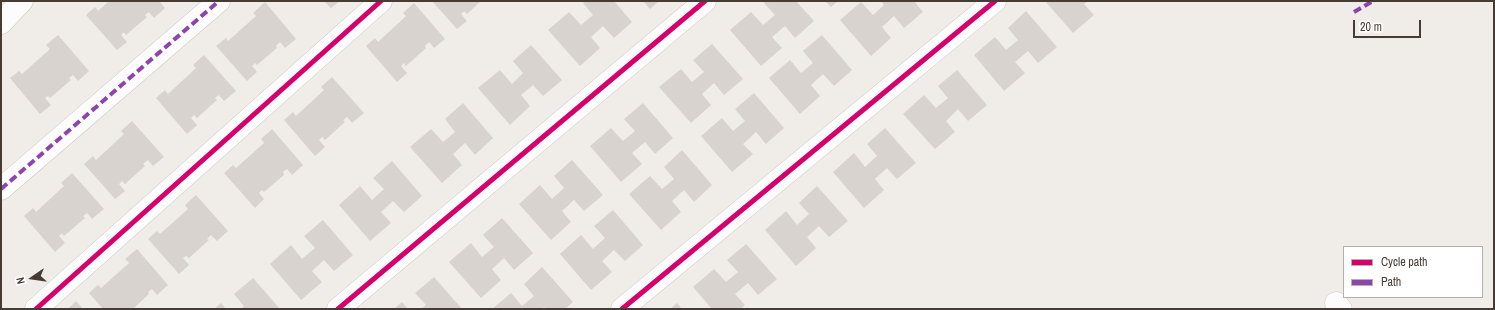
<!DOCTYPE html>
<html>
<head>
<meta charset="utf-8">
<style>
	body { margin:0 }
	#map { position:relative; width:1495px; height:310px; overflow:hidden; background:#f0ece8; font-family:"Archivo Narrow",sans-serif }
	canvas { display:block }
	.frame { position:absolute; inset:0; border:2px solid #463c33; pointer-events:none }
	.legend { position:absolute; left:1343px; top:246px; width:140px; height:52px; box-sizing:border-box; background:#fff; border:1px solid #b5b1ad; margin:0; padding:5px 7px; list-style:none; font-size:12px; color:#463c33 }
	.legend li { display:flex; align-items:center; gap:8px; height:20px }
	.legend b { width:20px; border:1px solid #b5b1ad }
	.north { position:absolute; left:12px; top:258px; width:40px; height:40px; -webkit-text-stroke:3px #fff; paint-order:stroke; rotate:257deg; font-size:11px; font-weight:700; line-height:16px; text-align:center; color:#463c33 }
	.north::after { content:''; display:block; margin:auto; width:14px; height:18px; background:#463c33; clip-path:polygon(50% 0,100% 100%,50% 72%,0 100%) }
	.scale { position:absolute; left:1353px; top:20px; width:68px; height:18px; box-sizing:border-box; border:2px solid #463c33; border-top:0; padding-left:5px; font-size:12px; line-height:14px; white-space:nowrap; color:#463c33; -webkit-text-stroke:3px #fff; paint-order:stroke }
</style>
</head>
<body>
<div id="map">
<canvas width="1495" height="310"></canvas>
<div class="frame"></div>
<ul class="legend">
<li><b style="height:5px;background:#d6006c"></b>Cycle path</li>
<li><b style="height:5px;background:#8e44ad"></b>Path</li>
</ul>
<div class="north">N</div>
<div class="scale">20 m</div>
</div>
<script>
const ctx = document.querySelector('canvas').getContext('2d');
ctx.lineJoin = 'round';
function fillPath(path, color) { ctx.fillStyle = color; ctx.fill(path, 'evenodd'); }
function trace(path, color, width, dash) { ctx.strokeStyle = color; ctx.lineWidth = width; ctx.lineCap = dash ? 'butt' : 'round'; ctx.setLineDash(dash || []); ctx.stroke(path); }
const building = new Path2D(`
	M109,1H159L165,8L154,18L149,12L145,15L147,17L126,35L124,32L121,35L127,42L117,50L86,15L95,7L98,11Z
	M324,1H340L331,8Z
	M432,1H481L467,14L464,11L461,14L467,21L457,29Z
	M585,1H614L632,22L614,38L603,26L591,37L600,48L580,66L548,30L569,12L581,25L593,15L583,3Z
	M643,1H659L650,9Z
	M766,1H796L814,21L795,38L785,26L772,37L782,48L761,66L730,30L751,12L763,25L775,15L764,3Z
	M825,1H838L831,7Z
	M881,1H914L923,12L904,28L894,16L882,27L891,38L871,56L840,20L861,2L873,15L884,5Z
	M1045,1H1088L1084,4L1094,15L1073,33Z
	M265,2L296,39L285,48L280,42L276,46L277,48L257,65L255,63L252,66L257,72L247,81L216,46L226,38L228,41L256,16L253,13Z
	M414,3L445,39L434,48L429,42L425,46L426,48L406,66L404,63L401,66L407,73L397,82L366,46L375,38L378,42L406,16L403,13Z
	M1026,11L1057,47L1038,63L1028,51L1015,62L1025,73L1004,91L974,55L995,37L1006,50L1018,40L1008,28Z
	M58,35L89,71L78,81L73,75L69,78L71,80L50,98L48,96L45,98L51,105L40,114L10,78L19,71L22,74L50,49L46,45Z
	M822,35L852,70L834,86L823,74L811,85L820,96L800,114L769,78L790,60L801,73L813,63L803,51Z
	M712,44L743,79L724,95L714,83L702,94L711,105L691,123L659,87L681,69L692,82L704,72L693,60Z
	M531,45L562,80L543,96L533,85L521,95L530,106L510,125L478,88L500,70L512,84L523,73L513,61Z
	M204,55L236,91L224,101L219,95L215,98L217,100L197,118L194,115L191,118L197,125L187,134L156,98L165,90L168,94L196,68L193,65Z
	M957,70L987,105L968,121L958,109L946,121L955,132L935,149L903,114L924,95L936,108L948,98L938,86Z
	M332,77L364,113L352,123L347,117L343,120L345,122L325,140L322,137L319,140L325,147L315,156L284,120L293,112L296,116L324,90L321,87Z
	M754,93L784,128L766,144L756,132L743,144L753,154L732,172L701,136L722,118L733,131L745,121L735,109Z
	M463,103L493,138L475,155L465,143L453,154L462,165L442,183L410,147L431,129L443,142L455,132L445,119Z
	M643,103L673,138L655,154L645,142L632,153L642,164L621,182L590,146L611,128L623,141L635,131L624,119Z
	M132,121L164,157L153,166L148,160L143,164L145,166L125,184L122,181L119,184L125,191L115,199L84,164L93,156L96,160L124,134L121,131Z
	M885,128L916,163L897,179L887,168L875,179L884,190L864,208L833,172L854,153L865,167L877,156L867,144Z
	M272,129L303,165L292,175L287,169L283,172L284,175L264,192L262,190L259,193L264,199L255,208L224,173L233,165L236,168L264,143L261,139Z
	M682,150L712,185L694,202L684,190L672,201L681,212L661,230L629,194L650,176L662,189L674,179L664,167Z
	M572,160L603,195L584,211L574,200L562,211L571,222L551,240L519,204L540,185L552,199L564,188L554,176Z
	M392,161L422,196L404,212L393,201L381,212L391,223L370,241L339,205L360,186L372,200L384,189L373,178Z
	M72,173L104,209L92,219L87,213L83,216L85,218L64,236L62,233L59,236L65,243L55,252L24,216L33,208L36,212L64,186L61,183Z
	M817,186L848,221L829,237L819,226L807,237L816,248L796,266L765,230L786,211L797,225L809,214L799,203Z
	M196,195L228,231L217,241L211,235L207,239L209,240L189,258L186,256L183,258L189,265L179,274L148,239L157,231L160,234L188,209L185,205Z
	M613,210L643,245L625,261L614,250L602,261L612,272L591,290L560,254L581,235L593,249L605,238L594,226Z
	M502,218L533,253L514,270L504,258L492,269L501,280L481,298L449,262L471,243L482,257L494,247L483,235Z
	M323,220L353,255L334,271L324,260L312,271L322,282L301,300L270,264L291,245L302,259L315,248L304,236Z
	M746,244L777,279L758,295L748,283L735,294L745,305L741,309H712L693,287L714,269L726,282L738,272L727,260Z
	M137,249L168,285L157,295L152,289L148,292L149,294L133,309H103L89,293L98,285L101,288L129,263L125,259Z
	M542,267L573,302L565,309H546L544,307L542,309H492L511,293L522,306L534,296L524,284Z
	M434,277L462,309H421L426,305L415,293Z
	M253,278L280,309H241L244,306L234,294Z
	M76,301L83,309H68Z
	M402,302L408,309H394Z
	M221,303L226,309H214Z
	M677,303L682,309H670Z`);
const street = new Path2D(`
	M1,23L22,1
	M1,189L219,1
	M1336,303L1341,309
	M36,309L381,1
	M338,309L705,1
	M622,309L995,1`);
const quiet = new Path2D(`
	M1354,12L1373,1
	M1,189L219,1`);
const cycleway = new Path2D(`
	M36,309L381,1
	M338,309L705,1
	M622,309L995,1`);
fillPath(building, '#d8d3cf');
trace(street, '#cdc8c4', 23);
trace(street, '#fdfcfc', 22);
trace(quiet, '#8e44ad', 4, [8, 4]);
trace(cycleway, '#d6006c', 5);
</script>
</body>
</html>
